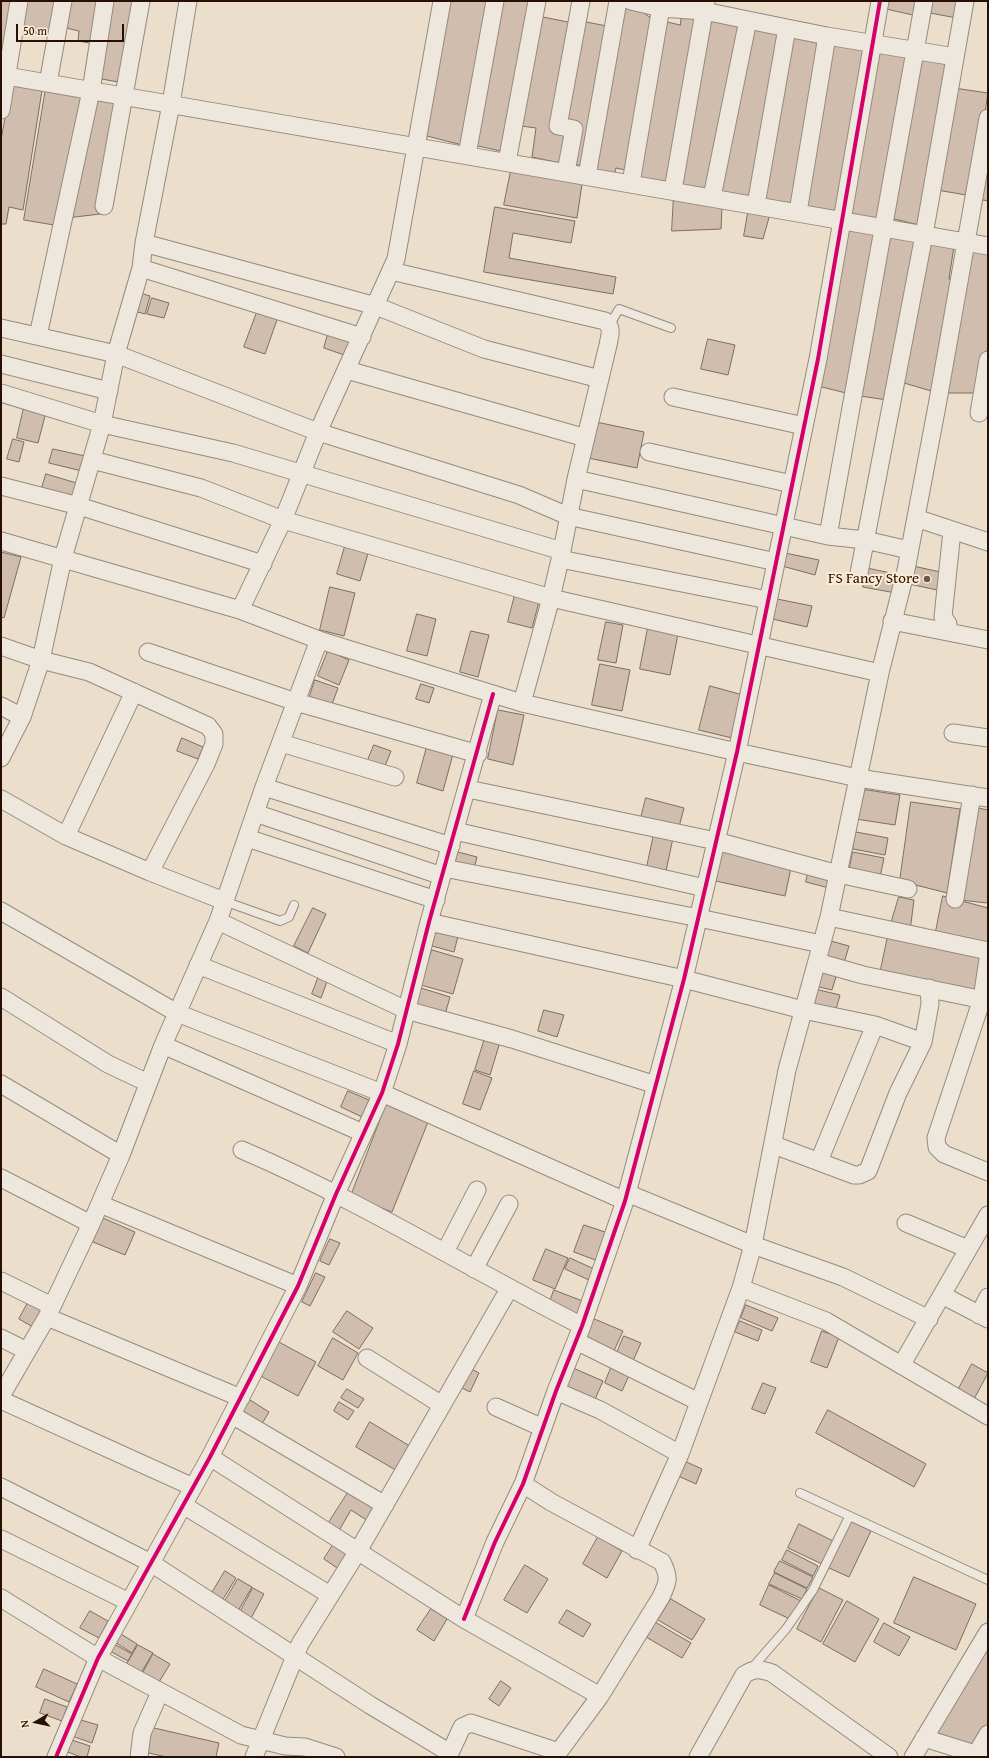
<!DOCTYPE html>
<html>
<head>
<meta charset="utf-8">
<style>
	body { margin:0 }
	#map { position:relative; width:989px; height:1758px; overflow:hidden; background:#ebdeca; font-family:"Gentium Book Plus",serif }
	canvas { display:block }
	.frame { position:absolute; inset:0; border:2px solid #290e03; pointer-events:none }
	.north { position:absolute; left:16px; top:1702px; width:40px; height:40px; -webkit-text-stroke:3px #fbecd3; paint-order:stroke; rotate:261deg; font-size:11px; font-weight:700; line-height:16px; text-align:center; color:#290e03 }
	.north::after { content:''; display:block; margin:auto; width:14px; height:18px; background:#290e03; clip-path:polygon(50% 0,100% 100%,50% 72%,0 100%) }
	.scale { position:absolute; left:16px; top:24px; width:108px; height:18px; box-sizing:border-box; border:2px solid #290e03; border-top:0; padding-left:5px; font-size:12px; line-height:14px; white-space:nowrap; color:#290e03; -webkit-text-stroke:3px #fbecd3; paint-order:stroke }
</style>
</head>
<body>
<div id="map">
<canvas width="989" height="1758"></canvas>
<div class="frame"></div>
<div class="north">N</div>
<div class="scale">50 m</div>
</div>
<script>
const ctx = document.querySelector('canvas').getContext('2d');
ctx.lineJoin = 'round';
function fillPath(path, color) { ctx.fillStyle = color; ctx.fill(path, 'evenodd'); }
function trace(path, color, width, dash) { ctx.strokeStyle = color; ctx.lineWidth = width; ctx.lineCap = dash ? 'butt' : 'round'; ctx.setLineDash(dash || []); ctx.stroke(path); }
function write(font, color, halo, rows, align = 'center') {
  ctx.font = font + ' "Gentium Book Plus",serif'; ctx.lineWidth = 4; ctx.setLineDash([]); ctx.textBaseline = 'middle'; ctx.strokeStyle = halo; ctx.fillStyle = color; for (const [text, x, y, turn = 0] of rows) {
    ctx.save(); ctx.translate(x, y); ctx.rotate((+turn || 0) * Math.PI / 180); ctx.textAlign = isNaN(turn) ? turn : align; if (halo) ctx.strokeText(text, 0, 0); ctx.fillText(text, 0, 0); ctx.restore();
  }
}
const building = new Path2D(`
	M1,1H16L1,63Z
	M25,1H59L53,36L20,30Z
	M66,1H102L95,44L78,41L79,31L62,27Z
	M109,1H138L124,83L96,78Z
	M448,1H487L466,146L423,135Z
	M498,1H533L505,152L474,145Z
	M887,1H916L913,15L886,9Z
	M927,1H965L962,19L925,12Z
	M621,3L646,7L645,14L654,20L630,171L616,168L614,176L594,172Z
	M682,13L700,14L670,185L635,180L663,21L680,25Z
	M538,16L573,23L551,128L569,132L560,163L532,157L536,128L521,126Z
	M708,17L743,23L710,194L680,189Z
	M581,21L612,27L585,166L570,164L577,127L561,124Z
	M748,27L783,30L752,201L719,195Z
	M789,36L824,45L794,207L757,200Z
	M843,42L868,48L839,216L800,208L828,47Z
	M876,46L911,52L881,223L848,216Z
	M919,57L950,64L919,225L890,218Z
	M13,77L43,84L23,210L9,207L6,224H1V140Z
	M46,88L85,93L60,226L24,220Z
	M954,88L988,93L972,196L937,190Z
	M92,95L121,100L100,214L67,218Z
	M988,131V201L978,199Z
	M511,171L582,184L577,218L504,205Z
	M674,194L722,206L721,229L672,231Z
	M495,207L575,221L571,243L513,233L509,258L616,277L613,294L484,272Z
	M748,213L770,214L763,239L744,236Z
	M845,225L878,234L850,394L818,386Z
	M887,236L918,240L887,400L860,396Z
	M929,243L954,246L949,279L957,281L938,393L904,383Z
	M970,247L988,251V345L981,393H943Z
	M140,293L150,296L145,314L134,311Z
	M152,298L169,303L164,318L147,314Z
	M259,307L279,314L265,354L244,347Z
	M329,331L353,339L347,356L324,348Z
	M708,339L735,345L728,375L701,369Z
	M25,403L47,408L38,443L17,438Z
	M596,422L644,432L637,468L588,458Z
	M13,439L24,442L19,462L7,459Z
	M53,449L85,456L82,471L49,463Z
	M46,474L80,484L75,501L41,492Z
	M346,543L369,550L360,581L337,574Z
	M1,552L21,557L4,618L1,617Z
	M785,553L819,560L815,575L782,566Z
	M913,566L945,573L942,591L909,584Z
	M867,568L900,575L896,593L863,587Z
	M330,587L355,593L344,636L320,630Z
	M515,595L539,602L532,628L508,622Z
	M772,598L812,606L807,627L768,618Z
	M417,614L436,619L427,656L407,651Z
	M606,622L623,625L616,663L598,660Z
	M648,628L678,634L670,675L640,669Z
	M471,631L489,635L478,677L460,672Z
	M328,651L349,660L339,685L318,676Z
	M600,664L630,670L622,711L592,705Z
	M315,680L338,688L331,707L309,699Z
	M421,684L434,688L429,703L416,699Z
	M710,686L743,695L732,738L699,730Z
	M498,710L524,715L513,765L488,759Z
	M182,738L203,747L198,759L177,751Z
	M374,745L391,751L383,771L366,765Z
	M427,747L453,754L443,791L417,783Z
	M861,789L900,795L895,825L856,819Z
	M646,798L684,808L678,831L640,822Z
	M911,802L960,809L947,893L900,881Z
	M978,808L988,810V903L959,900Z
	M856,832L888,838L885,855L853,849Z
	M654,834L673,838L666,871L647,867Z
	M718,846L792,863L785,896L711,880Z
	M458,852L477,857L474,869L455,864Z
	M853,852L884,858L879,882L848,876Z
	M809,869L836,875L833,889L806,882Z
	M943,896L988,908V947L935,936Z
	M899,897L914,900L910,931L890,927Z
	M313,908L326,914L308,953L294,946Z
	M436,930L458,936L454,952L432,946Z
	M888,936L984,954L977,994L880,974Z
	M827,940L849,946L844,963L823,957Z
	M432,950L463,959L453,994L421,985Z
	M821,965L838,970L832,990L815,986Z
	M320,973L329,976L321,998L312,994Z
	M421,988L450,997L444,1018L415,1009Z
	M815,989L840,995L835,1013L810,1006Z
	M544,1010L564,1015L557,1037L538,1031Z
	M485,1038L500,1042L490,1075L475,1070Z
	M474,1071L492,1078L480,1110L463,1104Z
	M348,1091L369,1100L362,1117L341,1107Z
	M388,1100L430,1117L392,1212L351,1196Z
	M103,1218L135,1232L125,1255L93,1242Z
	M584,1225L608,1233L598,1261L574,1252Z
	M330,1239L340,1243L329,1265L320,1261Z
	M546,1249L568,1258L555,1289L533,1280Z
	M570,1258L594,1269L589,1280L565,1269Z
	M316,1273L325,1277L310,1306L302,1302Z
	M554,1290L585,1302L579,1319L548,1308Z
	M30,1299L44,1307L33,1327L19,1319Z
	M746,1305L778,1318L772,1331L741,1318Z
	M347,1311L373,1328L359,1349L333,1332Z
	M592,1318L623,1331L613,1353L583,1340Z
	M740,1321L762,1330L758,1341L735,1332Z
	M822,1331L839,1337L827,1368L811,1362Z
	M624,1336L641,1343L632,1363L616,1355Z
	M333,1338L358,1353L343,1380L318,1366Z
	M277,1341L316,1362L298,1396L259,1375Z
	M613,1363L631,1371L622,1391L605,1383Z
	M972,1364L988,1373L973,1401L957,1392Z
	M466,1366L479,1373L470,1392L456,1385Z
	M573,1368L603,1381L593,1404L563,1391Z
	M763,1383L776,1388L765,1414L752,1409Z
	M347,1389L364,1399L358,1408L341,1398Z
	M247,1398L269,1412L260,1427L238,1413Z
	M339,1402L354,1411L348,1420L334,1411Z
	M828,1410L926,1464L914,1487L816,1433Z
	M370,1422L413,1448L399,1472L356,1447Z
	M682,1460L702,1469L696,1484L676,1475Z
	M349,1491L379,1510L371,1523L351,1510L337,1534L326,1527Z
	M850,1521L871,1531L849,1577L829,1568Z
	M799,1524L833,1541L822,1564L788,1548Z
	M598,1537L622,1551L607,1578L583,1564Z
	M333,1545L350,1555L340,1570L324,1559Z
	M787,1550L818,1566L813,1576L782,1560Z
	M780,1561L813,1577L807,1588L774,1572Z
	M525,1565L548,1579L527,1613L504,1600Z
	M225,1571L236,1578L220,1604L209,1598Z
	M775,1573L807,1589L802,1599L769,1584Z
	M914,1577L976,1604L956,1650L894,1623Z
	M238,1579L252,1587L236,1614L222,1606Z
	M769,1585L801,1601L792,1620L760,1605Z
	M253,1588L264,1594L249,1622L238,1616Z
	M819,1588L843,1600L821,1642L797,1629Z
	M671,1599L705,1619L692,1640L658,1620Z
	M847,1601L879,1619L855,1662L823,1644Z
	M431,1609L447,1619L434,1641L417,1630Z
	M567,1610L591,1624L583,1637L559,1623Z
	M90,1611L108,1621L99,1638L80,1628Z
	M655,1622L691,1643L682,1658L646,1637Z
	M884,1623L910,1637L899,1656L874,1642Z
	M121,1634L137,1644L132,1653L115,1642Z
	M114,1644L132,1654L128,1661L110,1651Z
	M988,1644V1729L977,1747L938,1733Z
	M138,1645L153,1653L141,1673L127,1664Z
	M153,1654L170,1664L159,1682L143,1673Z
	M44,1669L77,1684L69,1702L36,1687Z
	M501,1681L511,1688L499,1706L489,1699Z
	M45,1699L67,1707L62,1721L40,1713Z
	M74,1718L98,1725L92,1743L69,1735Z
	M150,1727L219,1743L216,1757H167L144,1752Z
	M69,1739L90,1746L87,1757H81L65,1751Z`);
const service = new Path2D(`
	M609,326L619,309L671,328
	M224,901L280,921L289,917L294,905
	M800,1493L988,1580
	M752,1668L786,1629L813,1590L849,1517`);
const minor = new Path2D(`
	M631,1L661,8L704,11L748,20L712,197
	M748,20L787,28L756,205
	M787,28L827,36L798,212
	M827,36L955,57
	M1,75L988,246
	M48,83L63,1
	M1,110L19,1
	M467,155L495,1
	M507,162L537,1
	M566,172L574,129L558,126L581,1
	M587,176L618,1
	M631,183L662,1
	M673,190L706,1
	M104,206L141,1
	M144,243L376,306L484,349L600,379
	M141,268L362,337
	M391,271L605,321C613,328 610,335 608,345L576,479L562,551L551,598L522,703
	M1,328L116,354L318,432L519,495L568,516L776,562
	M38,336L91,91L105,1
	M1,364L109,391
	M347,370L586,438
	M1,393L102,424L233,453L562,551
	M673,397L804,426
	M979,413L988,360
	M649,452L792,484
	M92,460L201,488L283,520L551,598L880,673
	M576,479L828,536L865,540L909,550
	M1,486L79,506L263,564
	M916,518L988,542
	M828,536L924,1
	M1,541L240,610L319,640L522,703L737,752L858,778L988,798
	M560,559L768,600
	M859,573L924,235L965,1
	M240,610L283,520L318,432L396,259L442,1
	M892,621L988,640
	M947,631L948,624L943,617L952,531
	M1,646L41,660L89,672L208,726L214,734V744L206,764L150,872
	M148,652L296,702L478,754
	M1,706L22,717
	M953,733L988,738
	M281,743L395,777
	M1,758L22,717L41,660L63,558L102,424L116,354L141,268L144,243L171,104L188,1
	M264,787L451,846
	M468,789L716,841L838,874L908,889
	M1,799L66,836L150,872L224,901
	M255,813L442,876
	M455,831L705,888
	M66,836L134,692
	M247,838L436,900
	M444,868L699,918L821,944
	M955,899L972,795
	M1,911L177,1013L382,1093L625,1201
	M829,917L988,951
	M218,921L406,1010L512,1039L656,1085
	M429,922L684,979L803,1010L875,1025L923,1042
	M988,959L982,999L936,1138L937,1147L944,1154L988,1172
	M817,962L863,975L988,1001
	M198,965L398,1044
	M1,997L108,1064L148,1083
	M163,1045L363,1133
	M1,1084L121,1155
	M774,1145L854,1175H859L868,1171L898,1093L923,1042L930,1004L929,988
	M242,1150C359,1200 468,1268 582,1326
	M819,1161L875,1025
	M1,1178L91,1224
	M627,1193L753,1245L843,1277L929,1319
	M100,1204L298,1286
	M906,1223L968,1249
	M445,1252L477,1190
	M474,1269L509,1204
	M1,1281L52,1306
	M741,1288L826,1321L988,1416
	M942,1295L988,1319
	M979,1315L988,1297
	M47,1317L241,1398
	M1,1338L27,1351
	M576,1341L699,1402
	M367,1358L442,1405
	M902,1364L988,1215
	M556,1391L600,1410L680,1454
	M1,1396L47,1317L91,1224L121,1155L163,1045L218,921L264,787L319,640
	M1,1400L193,1487
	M496,1407L543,1428
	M232,1415L385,1505
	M210,1457L464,1619L600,1696
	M523,1484L551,1502L662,1562C670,1578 668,1582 661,1597L600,1696L555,1757
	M1,1487L151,1563L370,1705L450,1753L462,1727L471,1723L559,1752
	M183,1505L330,1595
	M1,1539L129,1602
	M637,1550L680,1454L741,1288L753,1245L787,1070L829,917L880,673L906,570L937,406L988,118
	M1,1598L98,1658L241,1735L285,1746L305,1747L336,1757
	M464,1619L495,1542L523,1484L556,1391L582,1326L625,1201L684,979L737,752L818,359L880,1
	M924,1738L985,1757
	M976,1754L988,1734
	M56,1757L98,1658L210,1457L298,1286L336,1194L382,1093L398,1044L429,922L493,694
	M139,1757L142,1733L160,1692
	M254,1757L300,1644L358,1551L509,1289
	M698,1757L744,1675C754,1668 760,1669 772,1673L889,1757
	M913,1757L988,1632`);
const cycleway = new Path2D(`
	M464,1619L495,1542L523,1484L556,1391L582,1326L625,1201L684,979L737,752L818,359L880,1
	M56,1757L98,1658L210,1457L298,1286L336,1194L382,1093L398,1044L429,922L493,694`);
const markers = [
	[927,579,4,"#6d5749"]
];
const poiNames = [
	["FS Fancy Store",919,579]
];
fillPath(building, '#d0bdad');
trace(building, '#7a6e63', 1);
trace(service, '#958a7e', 10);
trace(minor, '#958a7e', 19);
trace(service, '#eee7dd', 8);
trace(minor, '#eee7dd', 17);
trace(cycleway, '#d6006c', 4);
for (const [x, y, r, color] of markers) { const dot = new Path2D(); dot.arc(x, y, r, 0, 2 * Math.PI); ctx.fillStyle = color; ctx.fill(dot); trace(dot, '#fbecd3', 1.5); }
write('15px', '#290e03', '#fbecd3', poiNames, 'right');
</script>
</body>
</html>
